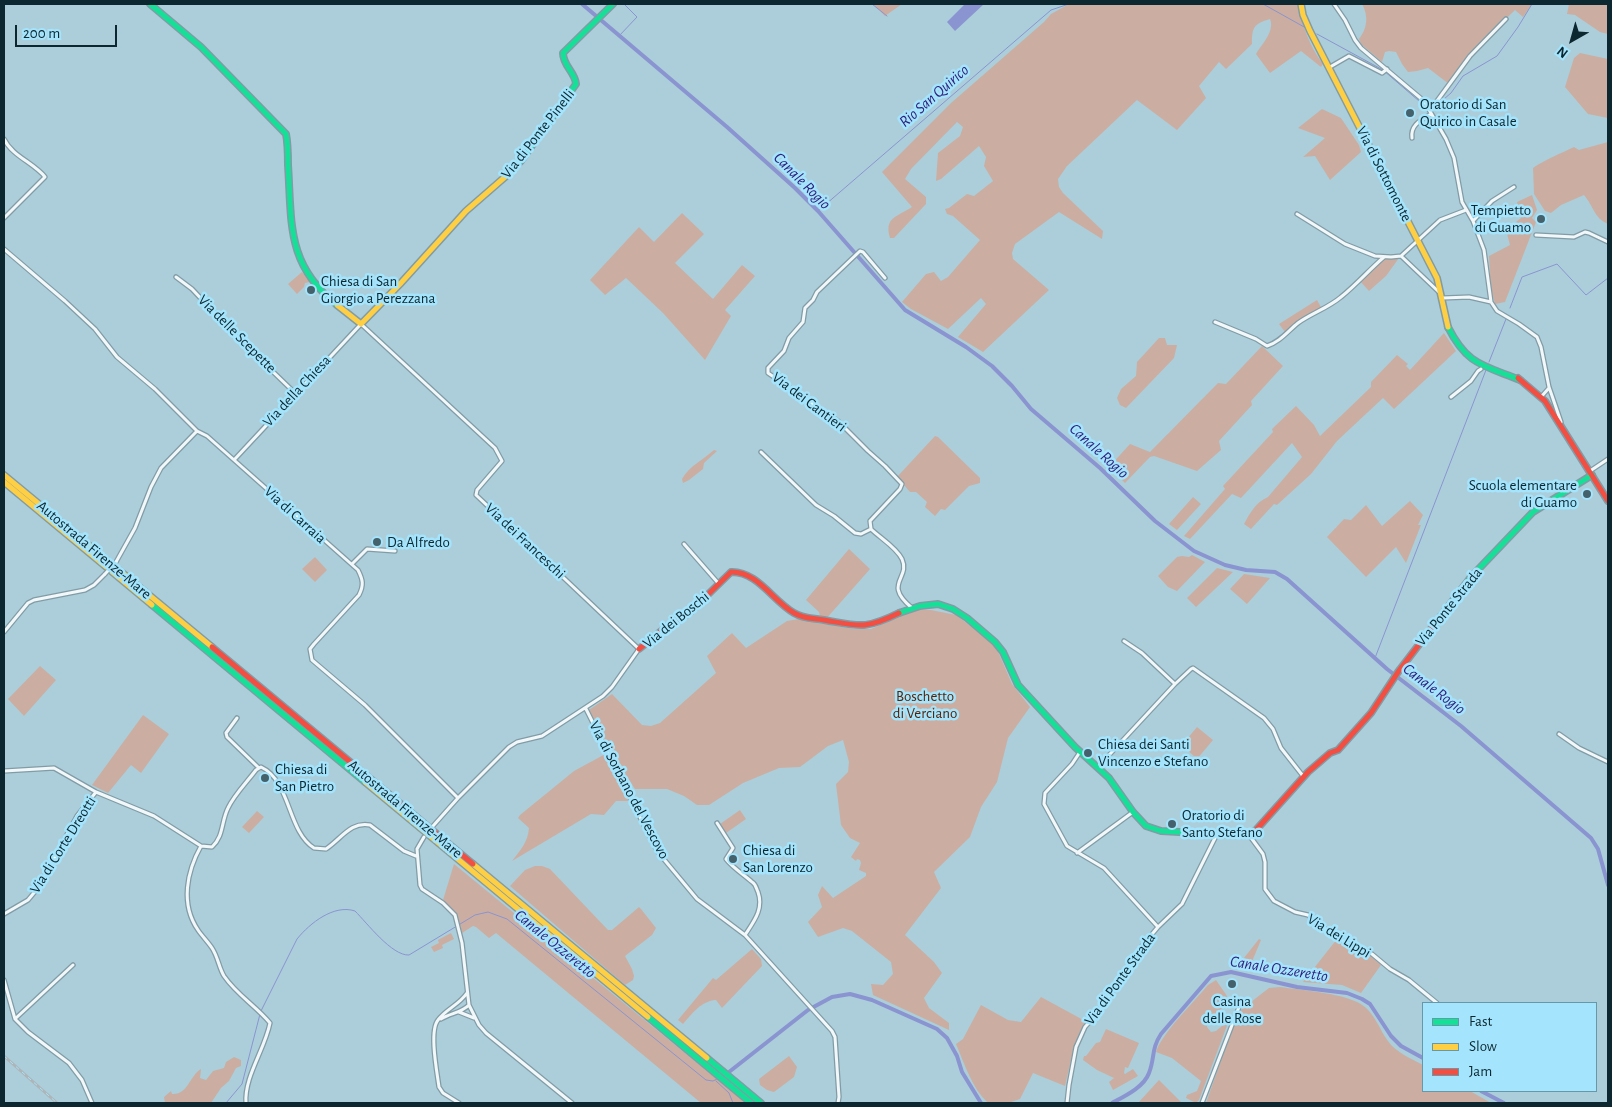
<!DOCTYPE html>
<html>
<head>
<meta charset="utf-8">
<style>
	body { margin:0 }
	#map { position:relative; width:1612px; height:1107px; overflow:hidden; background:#abceda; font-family:"Alegreya Sans",sans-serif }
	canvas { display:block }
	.frame { position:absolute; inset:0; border:5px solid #0c2730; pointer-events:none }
	.legend { position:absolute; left:1422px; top:1002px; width:175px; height:90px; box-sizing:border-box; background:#a4e4fc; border:1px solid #6798aa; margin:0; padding:6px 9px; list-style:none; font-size:15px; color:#0c2730 }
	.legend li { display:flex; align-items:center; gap:10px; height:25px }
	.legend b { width:25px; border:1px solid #6798aa }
	.north { position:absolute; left:1547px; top:15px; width:50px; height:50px; -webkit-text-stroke:4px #a4e4fc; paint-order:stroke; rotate:218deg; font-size:14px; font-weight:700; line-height:20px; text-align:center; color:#0c2730 }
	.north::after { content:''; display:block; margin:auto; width:18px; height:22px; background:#0c2730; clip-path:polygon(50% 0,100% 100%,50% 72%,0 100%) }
	.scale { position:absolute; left:15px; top:25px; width:102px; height:22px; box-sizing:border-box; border:2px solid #0c2730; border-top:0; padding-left:6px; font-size:15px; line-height:18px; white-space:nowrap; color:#0c2730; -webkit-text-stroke:4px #a4e4fc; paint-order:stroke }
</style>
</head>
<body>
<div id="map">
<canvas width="1612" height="1107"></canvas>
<div class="frame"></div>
<ul class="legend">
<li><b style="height:6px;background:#16e098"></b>Fast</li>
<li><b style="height:6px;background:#ffcf43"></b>Slow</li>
<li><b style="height:6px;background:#f24e42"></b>Jam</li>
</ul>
<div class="north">N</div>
<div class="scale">200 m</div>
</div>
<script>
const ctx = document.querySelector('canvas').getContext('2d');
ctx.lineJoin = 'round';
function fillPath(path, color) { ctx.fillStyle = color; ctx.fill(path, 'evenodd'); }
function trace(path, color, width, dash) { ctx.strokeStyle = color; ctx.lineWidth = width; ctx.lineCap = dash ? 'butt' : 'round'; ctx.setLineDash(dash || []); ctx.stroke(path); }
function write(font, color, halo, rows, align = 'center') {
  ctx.font = font + ' "Alegreya Sans",sans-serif'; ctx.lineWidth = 5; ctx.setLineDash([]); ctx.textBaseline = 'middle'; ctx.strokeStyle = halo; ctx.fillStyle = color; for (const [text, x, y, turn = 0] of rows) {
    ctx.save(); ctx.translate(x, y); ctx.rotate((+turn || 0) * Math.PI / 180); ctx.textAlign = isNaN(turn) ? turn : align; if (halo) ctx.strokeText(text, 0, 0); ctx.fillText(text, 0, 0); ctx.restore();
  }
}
const green = new Path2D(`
	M873,4H902L885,16Z
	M1069,4H1297C1302,23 1310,48 1323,64L1321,67L1301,51L1270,73L1256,54C1262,44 1275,31 1270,19C1253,24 1252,28 1252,44L1226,69L1219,62L1199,86L1206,98L1177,130L1137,100L1067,166L1058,179L1059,187L1063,193L1103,231L1102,239L1059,212L1015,244L1012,253L1013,259L1049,290L983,352L958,337L986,304L981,298L948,329L911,309L902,302L926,274L934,272L941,281L948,277L980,240L953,216L947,214L945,209L949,208L967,194L974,196L993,181L984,166L986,157L979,146L941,179L936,181L938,153L960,136L963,127L957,122L911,169L905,179L926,197V204L894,238H890C884,217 897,217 912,207L882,172L951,103L1044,22L1051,14Z
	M1362,4H1532L1523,17L1515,10L1469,55L1449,84L1428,68L1417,71L1408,72L1402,64L1396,52L1389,51L1385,52L1382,62L1361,44L1359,39C1367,29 1369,16 1362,4Z
	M1569,4H1608V34L1600,32L1575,15L1567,14Z
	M1580,53L1608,59V118L1588,114L1565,87L1574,58Z
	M1322,109L1341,118L1359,145L1361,152L1330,180L1315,156L1303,157L1325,138L1298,128Z
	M1608,142V224C1594,218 1594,207 1584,195L1561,205L1551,213L1545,211L1534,194L1533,168C1546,159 1560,154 1574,147L1579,150Z
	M1532,195L1537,210L1532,218L1536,222L1505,302L1495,304L1488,277L1490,275L1489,256L1510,245L1506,230L1521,218L1517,202Z
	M682,213L704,234L675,263L713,299L742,265L755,276L725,310L731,316L705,360L663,313L626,278L605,295L590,280L639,227L654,242Z
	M1399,258L1386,276L1369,291L1360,281L1383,259Z
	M302,272L310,282L305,283L304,287L297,294L288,284Z
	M1317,300L1322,309L1285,332L1279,324Z
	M1444,333L1456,351L1394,409L1383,398L1337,441L1311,474L1277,505L1274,504L1251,529L1244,524C1250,513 1256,502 1268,497L1302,457L1292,443L1241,498L1232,494L1190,539L1184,536L1225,489L1223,486L1273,432L1272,429L1296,406L1314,425L1320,436L1371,387V382L1397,355L1408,364L1406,366L1410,370Z
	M1159,338H1165L1167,345H1177L1174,358L1126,408L1120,405L1117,398L1121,389L1136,376L1137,362Z
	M1262,346L1283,366L1251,401L1252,405L1219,441L1221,450L1197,471L1154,456L1150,457L1125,483L1109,467L1130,444L1150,452L1218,383L1226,384Z
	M935,436L938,437L980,478V483L969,486L945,510L941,509L935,516L925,507L927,502L916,492H910L897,477Z
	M714,450L717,451L704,463L703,469L689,480L683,483L682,479C689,466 703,460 714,450Z
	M1193,497L1201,504L1177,530L1169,524Z
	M1410,501L1423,515L1418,525H1421L1406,563L1396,547L1366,577L1327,537L1344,519L1351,520L1366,505L1382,526Z
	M849,549L870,569L826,619L820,616L819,612L806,600Z
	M1192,555L1205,562L1177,591L1168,587L1158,576L1177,557L1182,556L1189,557Z
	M315,557L327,570L315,582L302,569Z
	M1217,568L1233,572L1196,607L1187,598Z
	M1244,574L1270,578L1247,604L1230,589Z
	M915,610H931L956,615L982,635L996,647L1012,684L1030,707L1008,738L997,782L981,807L970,837L934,872L941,888L905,935L934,962L942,973L924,998L929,1008L949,1023V1030L873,995L871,984L883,985L893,974L891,962L852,931L843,928L818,937L808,922L822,907L818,895L822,886L833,898L866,876V873L859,870L861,863L860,860L857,859L856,861L851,857L860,843L850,838L841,825L836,784L848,772L849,762L843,740L828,746L800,767L779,768L743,783L709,805H697L684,796L667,789H635L610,751L589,710L612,694L642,725L651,726L660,723L716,673L707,656L732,633L746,648L787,621L799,619L853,629H871Z
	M40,666L56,680L24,716L8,699Z
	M143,715L169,734L141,773L131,765L108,793L92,785Z
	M1197,727L1213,740L1197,759L1182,745Z
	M609,752L631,791L628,801H616L604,815L591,814L512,861C520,851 528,842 529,828L518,818L520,815L574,771Z
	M740,810L746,819L726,833L720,824Z
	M257,811L264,817L249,833L242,827Z
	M454,864L746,1103H701L496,933L489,938L476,927L473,926L462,933L458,916L443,900Z
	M535,866H542L550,869L608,930H612L639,907L641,909L656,928L652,935L625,956L632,969L634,976L633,980L625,985L510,886L525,870Z
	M451,933L454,939L442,945L443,948L434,952L431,947L439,943L438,940Z
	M1259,939L1261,940L1248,971L1236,968Z
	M1337,939L1367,953L1381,965L1361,993L1342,985L1303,982Z
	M752,949L761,959L762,966L722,1008L716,1000C701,1001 693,1013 683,1024L678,1020L713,978L716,980Z
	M1216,980L1227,996L1226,1005L1207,1020V1027L1211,1032L1216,1031L1228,1021V1023L1199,1100L1196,1103L1186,1098L1187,1095L1197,1091L1201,1081L1172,1058L1156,1052C1162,1033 1194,1002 1208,985Z
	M1280,987C1301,990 1339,993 1357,1002C1374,1010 1378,1027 1388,1041C1395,1052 1412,1059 1423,1065V1091H1470L1491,1103H1206L1238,1012L1269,988Z
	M1041,997L1087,1022L1075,1043L1065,1086L1033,1073L1020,1099L1008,1103H988C972,1088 965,1065 956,1044L963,1039L981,1005L1008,1020L1021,1022Z
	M1106,1029L1139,1043L1128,1068L1125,1067L1124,1073L1125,1074L1133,1069L1138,1076L1113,1090L1109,1082L1114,1078L1097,1070L1083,1060L1084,1056H1086L1096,1043L1100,1042Z
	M789,1056L797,1067L794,1077L774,1092L767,1090L760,1085L759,1079Z
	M234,1057L241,1060V1066L236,1068L229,1081L221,1088L211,1103H165L164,1097L171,1091L172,1094C188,1095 190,1075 201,1069L200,1078L206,1080L213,1071L224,1068L226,1062Z
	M1159,1080L1182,1103H1138Z`);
const water = new Path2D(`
	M965,4H984L955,31L947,22Z`);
const stream = new Path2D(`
	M872,4L887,16
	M1263,4L1306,28
	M1317,34L1383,70L1419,101
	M619,36L637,17L624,4
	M1432,107L1437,105L1451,93L1463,76L1497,56L1518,27L1532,4
	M818,211L1051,10L1069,4
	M1510,308L1522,277L1557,264L1586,295L1608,278
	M1489,362L1506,319
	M1375,658L1486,370
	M261,1011L297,939C310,923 334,904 355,911C367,923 392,956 409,955L475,915L488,912L507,919L706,1080L713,1081L717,1079
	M716,1081L729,1093L733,1103
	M226,1103L242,1084L260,1014`);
const canal = new Path2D(`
	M582,4L727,127L795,188L818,211L905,310L966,347L992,366L1012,386L1031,409L1100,468L1155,521L1194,551L1225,565L1246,570L1275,572L1287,579L1387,669L1461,726L1591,838L1598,849L1608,885
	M729,1072L808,1010L832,997L850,994L872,1000L937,1029L947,1038L957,1056L962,1072L981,1103
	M1481,1091L1504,1103
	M1112,1103C1125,1096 1144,1087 1149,1073C1155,1058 1151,1049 1161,1034L1211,976L1231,972L1297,987L1347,993L1362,999L1370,1004L1391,1036L1401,1046L1423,1058`);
const street = new Path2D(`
	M1334,4L1345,20L1355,40L1361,48L1424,101L1446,139L1454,158L1462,202L1473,221L1484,250L1491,302L1497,311L1519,324L1537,337L1541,347L1549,387L1561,422
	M1330,67L1349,56L1382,73L1387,69
	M1427,107L1437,101L1470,56L1506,19
	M1412,138C1410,125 1421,120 1431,114
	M1297,214L1345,244L1375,256L1391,257L1401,256L1440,220L1466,210
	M4,218L45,177C34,163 12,156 4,139
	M1473,221L1492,201L1514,187
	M1536,235L1574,237L1585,232L1589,233L1608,242
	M4,249L65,301L95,329L117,357L155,389L197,431L207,436L358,570C363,580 364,585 359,595L314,644L310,649L312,660L365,705L458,798
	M1401,256L1440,293
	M176,277L192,289L238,338L295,393
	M885,278L863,252L860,251L817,292L813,300L805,308L803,322L789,338L784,351L768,368V373L838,421L868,451L885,466L902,484L900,489L870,521L871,529C880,538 896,547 902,559C911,579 882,583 912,608
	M1443,298L1469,297L1491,302
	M1215,322L1256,339L1267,346C1280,342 1288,331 1298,323C1312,313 1328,308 1341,297C1356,285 1369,270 1384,257
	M1451,397L1471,381L1478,371L1481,369
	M1541,397L1549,388
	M761,452L816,505L834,516L855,533L861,534L871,529
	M234,460L361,324L495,448L502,461L477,490L476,495L639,649L612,687L603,696L542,736L517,742L509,747L458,798L433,826
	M1590,471L1608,459
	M684,544L719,584
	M116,562L135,528L151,487L161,468L197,431
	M352,564L367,549L395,551
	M4,632L28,603L34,600L85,590L94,585L105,574
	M1124,641L1142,653L1175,684
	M586,709L657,851L697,899L745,935L832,1031L835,1037L839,1097L838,1103
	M237,718L226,733L227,737L259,768
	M1559,734L1579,748L1608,762
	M1080,752L1072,764L1045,793L1044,804L1067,846L1104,868L1158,927
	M1098,767L1175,684L1191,669L1193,668L1264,718L1273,729L1281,748L1303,776
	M4,771L54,768L96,792L154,816L201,846L212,847C224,836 221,822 228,808C234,795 247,782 256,770L261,767C291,781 287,831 314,848L326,849C341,839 351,821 370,825L404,851L416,856
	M717,823L733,848L726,859C733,868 743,874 752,882C756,884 756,888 758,892C764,909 754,921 745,935
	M1249,835L1263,854L1265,862V889L1274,901L1295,912L1308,915L1329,932L1345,942L1359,947L1372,954L1390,969L1409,980L1437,1003
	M424,837L417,849L420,885L422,889L443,903L455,915L462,943L469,1005L479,1025L486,1033L572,1103
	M201,846C187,871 180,904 198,930C202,936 208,942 212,948C218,957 219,968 224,976C237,995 256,1006 270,1023C265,1049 244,1077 246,1103
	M1077,853L1133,812
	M4,914L28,900L38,888L77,816L96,792
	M4,980L15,1019L28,1032L69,1063L82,1080L92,1103
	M459,1012L474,1018
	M16,1018L73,965
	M441,1019C451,1013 461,1013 469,1005
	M459,1103L443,1093L439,1087C437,1072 429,1031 438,1020C446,1009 459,1005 467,993
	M1067,1103L1069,1085L1076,1047L1085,1027L1097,1014L1142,946L1158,927L1182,904L1217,834
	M1202,1103L1239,1007`);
const fast = new Path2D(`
	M150,4L201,47L286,134C288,144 288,155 288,165C292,224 286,264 337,305
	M505,177L521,161L576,84C575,72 563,66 563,53L613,4
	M1448,327C1467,365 1483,365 1520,380
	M152,605L365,782
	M899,613L920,606L938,604L953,609L967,618L995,642L1003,652L1018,685L1075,747L1109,778L1133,812L1146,826L1161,831L1215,834
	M1434,625L1471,577L1533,512L1592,475
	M648,1017L751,1103
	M707,1058L761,1103`);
const slow = new Path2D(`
	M1301,4L1303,15L1310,31L1437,278L1448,327
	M337,305L361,324L400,284L466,211L505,177
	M4,475L212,647
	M4,482L152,605
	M365,782L648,1017
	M473,864L707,1058`);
const jam = new Path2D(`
	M1518,378L1545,401L1608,501
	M212,647L473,864
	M639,649L671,623L688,614L731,572C757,571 773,601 794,613C804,619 813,618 824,620C860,626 864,630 899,613
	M1215,834L1246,835L1256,830L1308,772L1330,753L1338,750L1371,713L1398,672L1434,625`);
const rail = new Path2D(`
	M4,1056L57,1103`);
const streetBridge = new Path2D(`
	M105,574L116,562`);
const markers = [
	[1410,113,5,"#44616c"],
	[1541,219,5,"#44616c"],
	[311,290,5,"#44616c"],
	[1587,494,5,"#44616c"],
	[377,542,5,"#44616c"],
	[1088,753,5,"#44616c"],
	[265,778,5,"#44616c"],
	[1172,824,5,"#44616c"],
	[733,859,5,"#44616c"],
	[1232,984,5,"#44616c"]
];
const poiNames = [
	["Oratorio di San",1420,104],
	["Quirico in Casale",1420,121],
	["Tempietto",1531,210,"right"],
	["di Guamo",1531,227,"right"],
	["Chiesa di San",321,281],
	["Giorgio a Perezzana",321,298],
	["Scuola elementare",1577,485,"right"],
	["di Guamo",1577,502,"right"],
	["Da Alfredo",387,542],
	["Chiesa dei Santi",1098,744],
	["Vincenzo e Stefano",1098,761],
	["Chiesa di",275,769],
	["San Pietro",275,786],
	["Oratorio di",1182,815],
	["Santo Stefano",1182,832],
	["Chiesa di",743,850],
	["San Lorenzo",743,867],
	["Casina",1232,1001,"center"],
	["delle Rose",1232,1018,"center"]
];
const streetNames = [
	["Via di Ponte Pinelli",538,134,-52],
	["Via di Sottomonte",1384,174,63],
	["Via delle Scepette",237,334,45],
	["Via della Chiesa",297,391,-47],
	["Via dei Cantieri",809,402,37],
	["Via di Carraia",295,515,42],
	["Via dei Franceschi",525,541,43],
	["Autostrada Firenze-Mare",94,550,40],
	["Via Ponte Strada",1449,607,-51],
	["Via dei Boschi",676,620,-39],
	["Via di Sorbano del Vescovo",629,790,62],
	["Autostrada Firenze-Mare",405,809,40],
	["Via di Corte Dreotti",63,845,-58],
	["Via dei Lippi",1339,936,31],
	["Via di Ponte Strada",1120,979,-54]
];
const parkNames = [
	["Boschetto",925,696],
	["di Verciano",925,713]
];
const waterNames = [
	["Rio San Quirico",934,96,-41],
	["Canale Rogio",802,181,45],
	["Canale Rogio",1099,451,42],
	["Canale Rogio",1434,689,37],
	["Canale Ozzeretto",555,944,39],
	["Canale Ozzeretto",1279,969,9]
];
fillPath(green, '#cbaea1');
fillPath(water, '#8a94d0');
trace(stream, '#8a94d0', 1);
trace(canal, '#8a94d0', 4);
trace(street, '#819ca6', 5.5);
trace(fast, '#819ca6', 8);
trace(slow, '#819ca6', 8);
trace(jam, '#819ca6', 8);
trace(street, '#f2f8f9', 3);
trace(fast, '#16e098', 5);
trace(slow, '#ffcf43', 5);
trace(jam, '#f24e42', 5);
trace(rail, '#adb5b8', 3);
trace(rail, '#a4e4fc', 1, [4]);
trace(streetBridge, '#819ca6', 5.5, []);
trace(streetBridge, '#f2f8f9', 3);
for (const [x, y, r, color] of markers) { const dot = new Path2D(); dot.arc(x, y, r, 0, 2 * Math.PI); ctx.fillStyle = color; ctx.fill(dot); trace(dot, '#a4e4fc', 2); }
write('15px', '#0c2730', '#a4e4fc', poiNames, 'left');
write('15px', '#0c2730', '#a4e4fc', streetNames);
write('15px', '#592207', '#a4e4fc', parkNames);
write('italic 16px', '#31207e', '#a4e4fc', waterNames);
</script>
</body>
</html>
